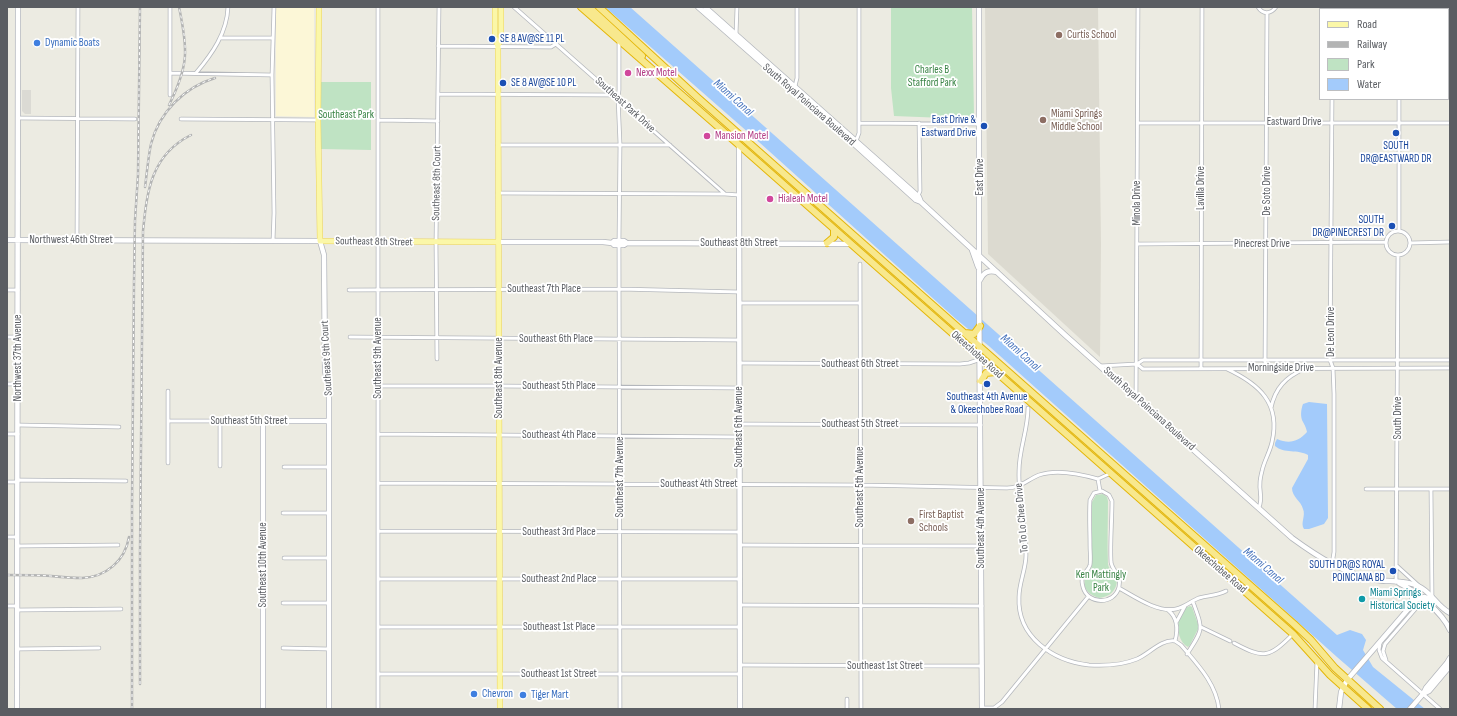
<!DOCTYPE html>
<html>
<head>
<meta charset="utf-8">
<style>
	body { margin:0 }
	#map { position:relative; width:1457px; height:716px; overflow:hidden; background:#ecebe2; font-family:"Sofia Sans Condensed",sans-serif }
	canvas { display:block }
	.frame { position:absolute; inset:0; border:8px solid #5a5d62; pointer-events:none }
	.legend { position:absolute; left:1319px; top:8px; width:130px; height:92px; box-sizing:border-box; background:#fff; border:1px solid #bdbec0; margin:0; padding:5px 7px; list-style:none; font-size:12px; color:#5a5d62 }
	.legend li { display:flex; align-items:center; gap:8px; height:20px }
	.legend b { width:20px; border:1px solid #bdbec0 }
</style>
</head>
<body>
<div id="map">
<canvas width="1457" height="716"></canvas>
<div class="frame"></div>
<ul class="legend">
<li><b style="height:5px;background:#fbf7a8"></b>Road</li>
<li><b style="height:5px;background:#b3b4b4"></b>Railway</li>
<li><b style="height:11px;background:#bfe3c3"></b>Park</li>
<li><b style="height:11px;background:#a3cbfb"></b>Water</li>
</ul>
</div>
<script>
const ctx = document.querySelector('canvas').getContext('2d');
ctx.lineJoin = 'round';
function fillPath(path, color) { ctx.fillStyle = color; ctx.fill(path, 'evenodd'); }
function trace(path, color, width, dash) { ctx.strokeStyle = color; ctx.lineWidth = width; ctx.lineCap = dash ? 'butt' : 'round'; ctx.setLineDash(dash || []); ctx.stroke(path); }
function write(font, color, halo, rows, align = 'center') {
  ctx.font = font + ' "Sofia Sans Condensed",sans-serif'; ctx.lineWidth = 3.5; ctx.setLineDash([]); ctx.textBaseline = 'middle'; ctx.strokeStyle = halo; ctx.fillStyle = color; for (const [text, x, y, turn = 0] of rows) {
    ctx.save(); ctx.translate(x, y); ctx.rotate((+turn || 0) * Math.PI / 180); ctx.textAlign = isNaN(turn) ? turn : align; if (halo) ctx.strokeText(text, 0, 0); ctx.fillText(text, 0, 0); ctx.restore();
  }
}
const commercial = new Path2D(`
	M276,7H314V117L276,116Z`);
const industrial = new Path2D(`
	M22,90H31V114H25L22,111Z`);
const education = new Path2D(`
	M985,7H1098L1101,244L1100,357L988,254Z`);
const green = new Path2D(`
	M891,7H972L974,116L970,119L894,116L891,88Z
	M321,82H371V150L321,149Z
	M1103,494L1107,497L1108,501C1108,522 1107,543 1108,564C1109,572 1120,575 1116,586C1113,594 1107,597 1099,598C1081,592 1081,580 1092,567V502L1096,495Z
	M1190,606L1192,607L1199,627L1190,645L1188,647C1179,643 1177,629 1179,620C1180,616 1183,611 1185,608Z`);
const water = new Path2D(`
	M605,7H630L1337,635L1350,630L1362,634L1366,640L1363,650L1373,667L1425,709H1397L1337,657L990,347L956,319L750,134Z
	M1309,402L1327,404L1328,518L1324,524L1309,529H1304C1300,523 1306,516 1303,509C1301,501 1292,497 1292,488L1308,459V455C1298,449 1284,454 1275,446V443L1277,439C1289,444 1298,442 1307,432C1306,427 1305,426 1303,422C1300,417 1301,409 1303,404Z`);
const street = new Path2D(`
	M170,7V95
	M514,7L607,89L618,97L621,102L725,194L739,195
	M1258,7C1263,15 1271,14 1276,7
	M1332,9V7
	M1399,9V7
	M736,35L737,7
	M221,38H273
	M438,46L551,47L556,44
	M170,73L272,75
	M196,73C212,54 227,33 228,7
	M795,86L797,78V7
	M439,94L610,95L616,96
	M1332,99L1330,360L1333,368L1334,394V552L1332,564
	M1399,99V231
	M18,118L135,119
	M181,119L318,120
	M378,120L438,121
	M859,123L980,124
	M1138,123H1450
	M856,141L859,133V7
	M498,145H670
	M498,193L725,194
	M918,196L920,191L919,123
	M1386 243a12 12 0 1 1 24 0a12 12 0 1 1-24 0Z
	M77,240L78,7
	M273,241L274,213L272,75L274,7
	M619,241L620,144L618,97L619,90V41
	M1410,243L1450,242
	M1137,244L1386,242
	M619,245L620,709
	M860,264L861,709
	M7,290H18
	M349,290L620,289L739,292
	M739,303H860
	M7,337H18
	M350,337L739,340
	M437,359L436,242L439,7
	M739,363L960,364L969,363L981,359
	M1137,364L1143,369L1450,368
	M1100,366L1137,364L1143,360H1450
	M1265,368L1267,13
	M1201,369L1202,7
	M1227,369C1259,384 1281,403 1272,442C1270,452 1264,461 1262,471C1261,475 1260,479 1260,483C1259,491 1263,499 1259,507
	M7,384H18
	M378,386H499L739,388
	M1136,398L1138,7
	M1028,408C1028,430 1019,449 1019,471C1018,499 1026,527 1026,555C1026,569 1019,583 1019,597C1017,637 1053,661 1089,665C1105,666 1122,665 1137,659C1149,654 1161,639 1175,641
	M1271,408C1275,388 1286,377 1304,369
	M168,421H263
	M739,424L981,425
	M18,425L119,427
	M7,434H18
	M378,434L739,437
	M168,463V391
	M220,466V421
	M284,467H329
	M1098,479L1111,473
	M1098,479L1100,491
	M17,480L126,481
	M7,482H17
	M378,483L860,485L1007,488C1020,488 1027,480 1039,475C1056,469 1081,474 1098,479
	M1366,489H1450
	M1431,490L1432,596
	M1102,491L1109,495L1112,501C1112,521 1110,542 1111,562C1112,571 1122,575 1119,587C1114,606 1087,604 1083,587C1079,573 1088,573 1090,565C1091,559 1090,552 1090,546C1090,531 1089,516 1090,500L1094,493Z
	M283,513H329
	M378,531L740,532
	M7,537H17
	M740,545L981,546
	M17,546L118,545
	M284,558H329
	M1397,566L1419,586
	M378,579H740
	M1396,582L1398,255
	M1119,588C1135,597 1158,613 1176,609C1185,607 1191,601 1199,598C1208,595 1217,596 1226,591
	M283,603H329
	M740,605L982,606
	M7,606H17
	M17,610L121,609
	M1168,610C1178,618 1178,630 1175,641
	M1177,621L1185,606
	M378,627H740
	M1201,627L1230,641
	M1175,641L1181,645C1197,664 1216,683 1219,709
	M1234,643C1264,659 1269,658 1293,634
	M1380,643L1379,650L1382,658L1440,709
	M283,648L329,649
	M17,649L99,648
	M1187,654C1204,628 1203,630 1193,602
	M1386,660L1383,651L1385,644L1417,607L1420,604L1429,605
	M740,665L982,666
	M378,674H740
	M847,699V709
	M982,708H994L1002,702L1088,597
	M378,709V7
	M1315,709L1317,661`);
const secondary = new Path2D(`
	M698,7L854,144L916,200L921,202L1065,335L1292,538C1318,557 1343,573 1376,580C1390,582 1405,580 1418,586C1431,591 1437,607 1450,613
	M705,7L919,197L921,202
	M979,7V281L982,709
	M739,145L740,709
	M7,240L320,241L324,255L325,371L329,390V709
	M498,242H603L612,243L614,245H624L627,243
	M612,243L614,241H624L627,243L851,244
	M972,250L978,267
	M980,280C984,272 988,270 997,272
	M1399,583C1417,592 1442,612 1450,630
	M1408,589L1412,596V604
	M1423,694L1429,691L1450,666
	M17,709L18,7
	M263,709V421H329
	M1339,709L1341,692L1347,680L1416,600L1424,597L1433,600
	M1410,709L1423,694L1426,688L1447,663L1450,658`);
const primary = new Path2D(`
	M319,7L318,120L320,241L498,242
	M495,7V37L498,47L500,709
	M498,46L501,37V7`);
const highway = new Path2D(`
	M581,7L739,145L1293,634L1330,675L1368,709
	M589,7L642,56
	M599,7L697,97L1294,624L1311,640L1335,668L1380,709
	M827,243L834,237V229
	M965,333L974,334L980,326
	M981,381L986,373L995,372`);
const rail = new Path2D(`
	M169,105C189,65 188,50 179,7
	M145,187C147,173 148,158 151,144C159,112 185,87 215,78
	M7,575C21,575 36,575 51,576C61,577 71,578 82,578C106,577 125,561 129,537
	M140,684V552L143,231C147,191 151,155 191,135
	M132,709V505L134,282L135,220L138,175L140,7`);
const markers = [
	[1059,35,4,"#8d6e63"],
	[492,39,4,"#1a4fb4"],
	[37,43,4,"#3f7fe0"],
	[628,73,4,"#d1479c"],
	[503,83,4,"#1a4fb4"],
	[1043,120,4,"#8d6e63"],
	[984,126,4,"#1a4fb4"],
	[1396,133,4,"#1a4fb4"],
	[707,136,4,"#d1479c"],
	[770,199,4,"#d1479c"],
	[1392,226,4,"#1a4fb4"],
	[987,384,4,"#1a4fb4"],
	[911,521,4,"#8d6e63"],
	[1393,571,4,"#1a4fb4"],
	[1362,599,4,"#0f9aa8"],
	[474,694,4,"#3f7fe0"],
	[523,695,4,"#3f7fe0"]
];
const educationNames = [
	["Curtis School",1067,35],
	["Miami Springs",1051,114],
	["Middle School",1051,127],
	["First Baptist",919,515],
	["Schools",919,528]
];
const transitNames = [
	["SE 8 AV@SE 11 PL",500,39,"left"],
	["SE 8 AV@SE 10 PL",511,83,"left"],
	["East Drive &",976,120],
	["Eastward Drive",976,133],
	["SOUTH",1396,146,"center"],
	["DR@EASTWARD DR",1396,159,"center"],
	["SOUTH",1384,220],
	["DR@PINECREST DR",1384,233],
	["Southeast 4th Avenue",987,397,"center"],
	["& Okeechobee Road",987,410,"center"],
	["SOUTH DR@S ROYAL",1385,565],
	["POINCIANA BD",1385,578]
];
const shopNames = [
	["Dynamic Boats",45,43],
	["Chevron",482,694],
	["Tiger Mart",531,695]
];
const parkNames = [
	["Charles B",932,70],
	["Stafford Park",932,83],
	["Southeast Park",346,115],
	["Ken Mattingly",1101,575],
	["Park",1101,588]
];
const hotelNames = [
	["Nexx Motel",636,73],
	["Mansion Motel",715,136],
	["Hialeah Motel",778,199]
];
const streetNames = [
	["Southeast Park Drive",625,105,42],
	["South Royal Poinciana Boulevard",809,105,41],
	["Eastward Drive",1294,122],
	["East Drive",980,177,-90],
	["Southeast 8th Court",437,183,-89],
	["Lavilla Drive",1201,188,-90],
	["De Soto Drive",1267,191,-90],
	["Minola Drive",1137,203,-90],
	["Northwest 46th Street",71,240],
	["Southeast 8th Street",374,242,1],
	["Southeast 8th Street",739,243],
	["Pinecrest Drive",1262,244],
	["Southeast 7th Place",544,289],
	["De Leon Drive",1331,332,-90],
	["Southeast 6th Place",556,339],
	["Okeechobee Road",977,355,42],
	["Northwest 37th Avenue",18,358,-90],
	["Southeast 9th Court",327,358,-93],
	["Southeast 9th Avenue",378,358,-90],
	["Southeast 6th Street",860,364],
	["Morningside Drive",1281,368],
	["Southeast 8th Avenue",499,378,-90],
	["Southeast 5th Place",559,386],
	["South Royal Poinciana Boulevard",1149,409,42],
	["South Drive",1398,418,-90],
	["Southeast 5th Street",249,421],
	["Southeast 5th Street",860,424],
	["Southeast 6th Avenue",739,427,-90],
	["Southeast 4th Place",559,435],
	["Southeast 7th Avenue",620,477,-90],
	["Southeast 4th Street",699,484],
	["Southeast 5th Avenue",860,487,-90],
	["To To Lo Chee Drive",1022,518,-95],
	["Southeast 4th Avenue",981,528,-90],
	["Southeast 3rd Place",559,532],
	["Southeast 10th Avenue",263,565,-90],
	["Okeechobee Road",1220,570,41],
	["Southeast 2nd Place",559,579],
	["Southeast 1st Place",559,627],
	["Southeast 1st Street",885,666],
	["Southeast 1st Street",559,674]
];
const cultureNames = [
	["Miami Springs",1370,593],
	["Historical Society",1370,606]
];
const waterNames = [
	["Miami Canal",733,98,42],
	["Miami Canal",1020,353,42],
	["Miami Canal",1263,566,41]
];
fillPath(commercial, '#fcf7d7');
fillPath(industrial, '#dbdad4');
fillPath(education, '#dcdad0');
fillPath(green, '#bfe3c3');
fillPath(water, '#a3cbfb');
trace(street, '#b4b7bc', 4.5);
trace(secondary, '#b3b6bc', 6);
trace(primary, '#ebd25d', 6);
trace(highway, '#e4b70a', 8);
trace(street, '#fff', 3);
trace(secondary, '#fff', 4.5);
trace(primary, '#fbf7a8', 5);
trace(highway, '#f8e88d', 6);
trace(rail, '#b3b4b4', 2.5);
trace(rail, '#fff', 1, [3]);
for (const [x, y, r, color] of markers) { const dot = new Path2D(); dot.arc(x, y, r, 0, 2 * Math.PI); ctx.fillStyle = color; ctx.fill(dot); trace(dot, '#fff', 1.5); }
write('11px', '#785e54', '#fff', educationNames, 'left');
write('11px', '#164399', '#fff', transitNames, 'right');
write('11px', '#366cbe', '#fff', shopNames, 'left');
write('11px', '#388344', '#fff', parkNames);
write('11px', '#b23c85', '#fff', hotelNames, 'left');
write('11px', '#5a5d62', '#fff', streetNames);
write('11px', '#0d838f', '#fff', cultureNames, 'left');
write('italic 12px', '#4774bd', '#fff', waterNames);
</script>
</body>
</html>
